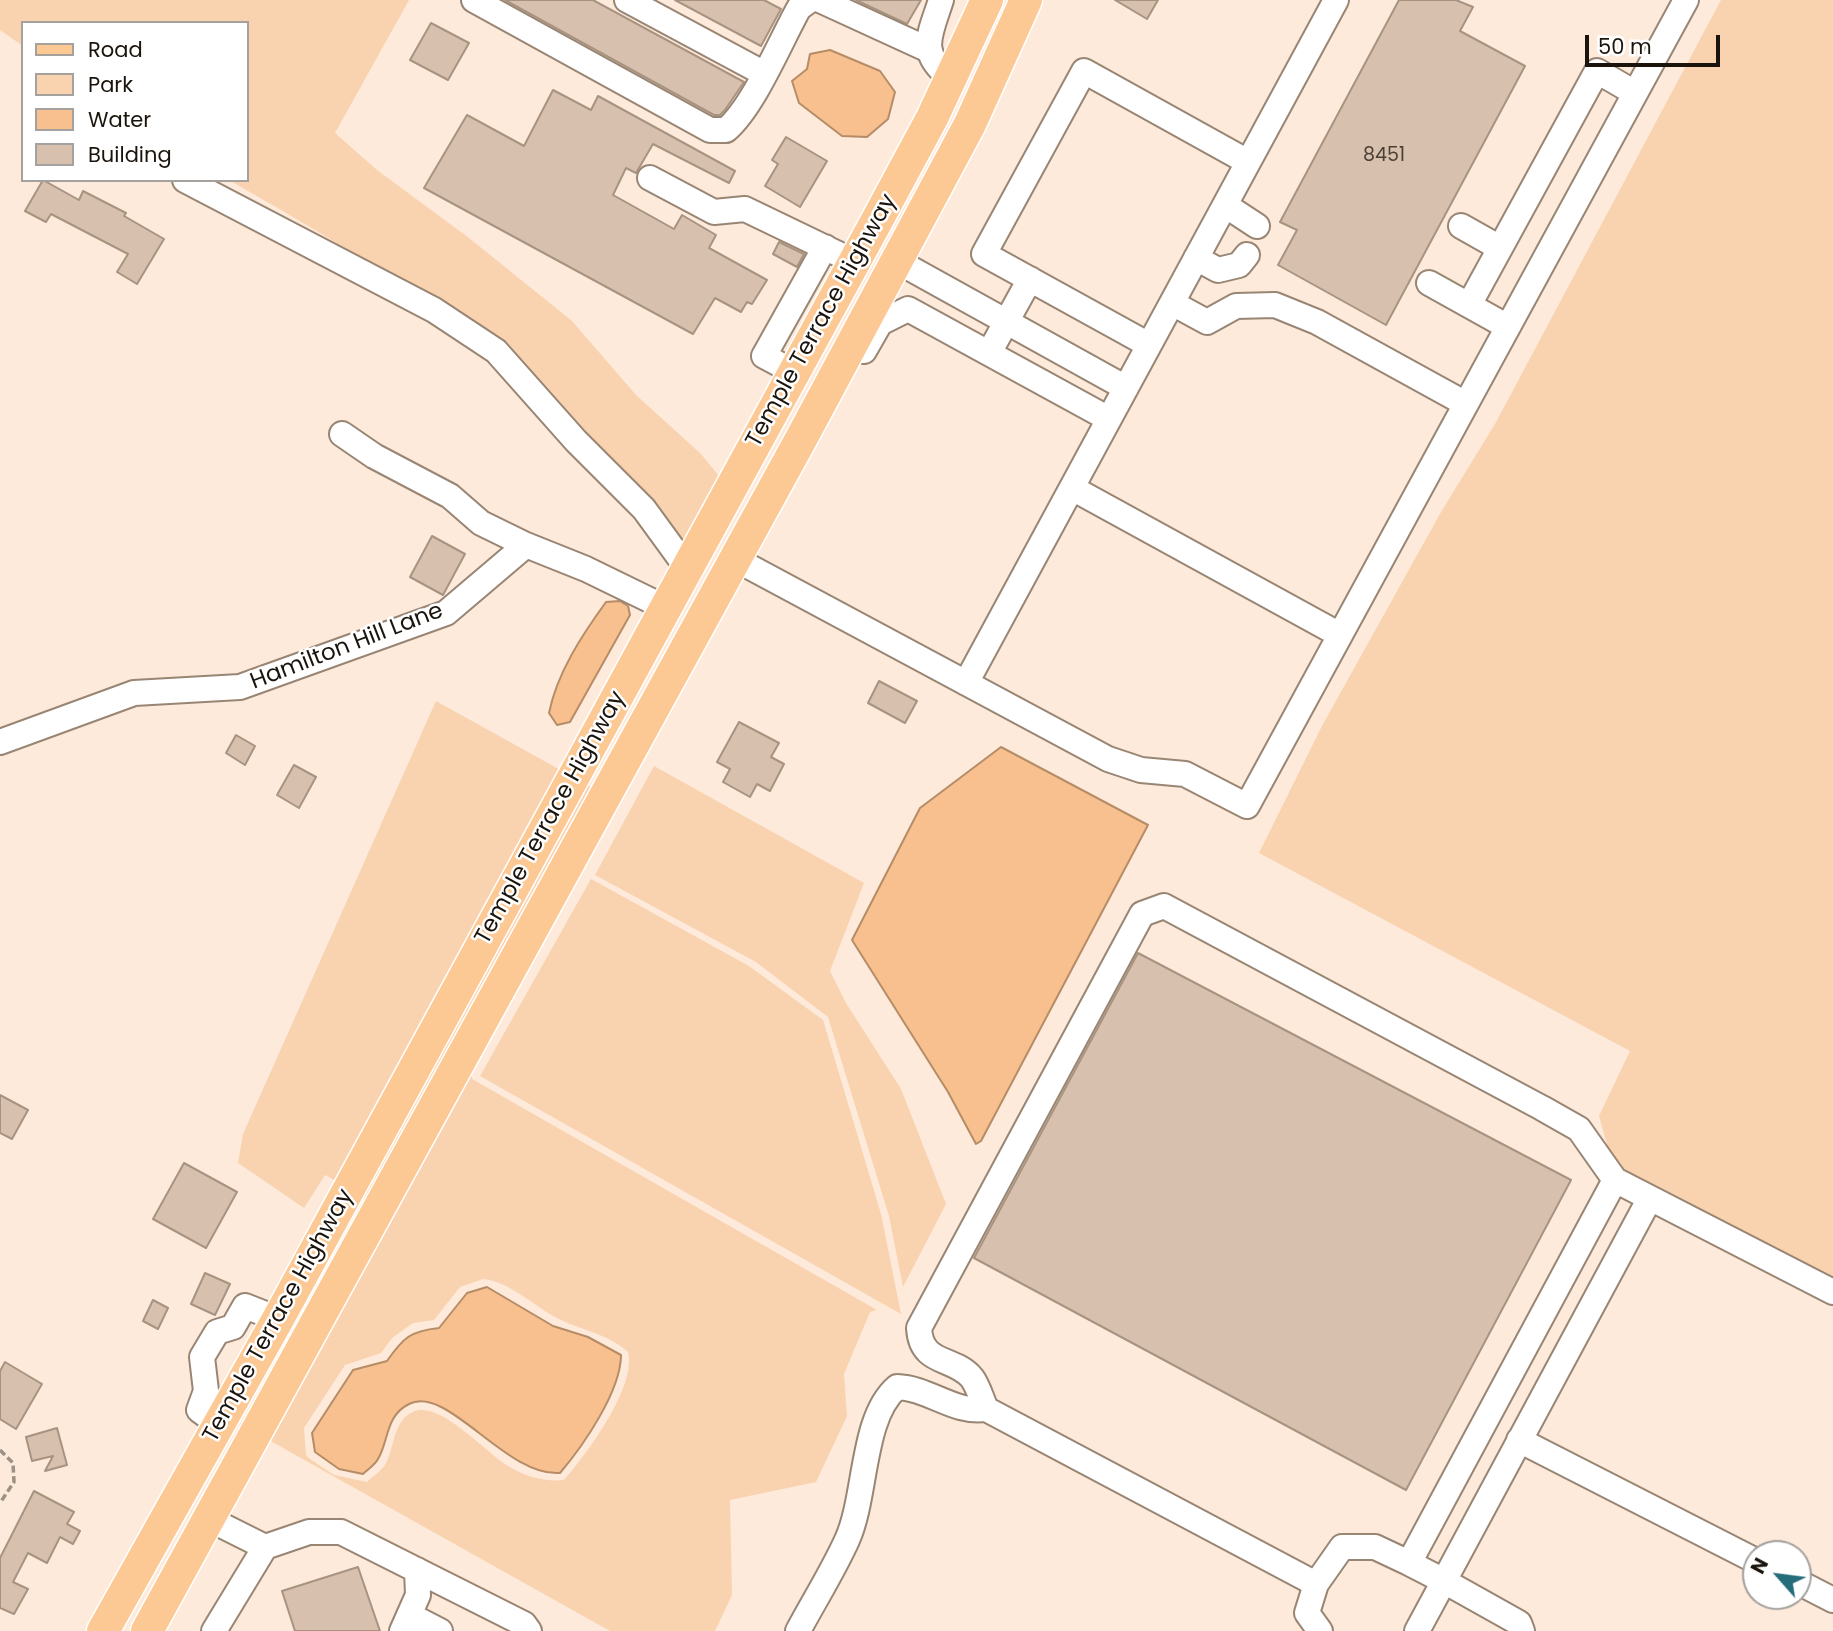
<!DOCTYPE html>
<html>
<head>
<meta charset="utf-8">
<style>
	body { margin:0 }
	#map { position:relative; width:1833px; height:1631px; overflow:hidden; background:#fdeadb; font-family:Poppins,sans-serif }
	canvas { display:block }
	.legend { position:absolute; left:21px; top:21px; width:228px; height:161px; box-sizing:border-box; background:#fff; border:2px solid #a4a19e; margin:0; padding:9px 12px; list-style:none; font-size:21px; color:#1b140d }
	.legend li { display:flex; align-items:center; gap:14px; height:35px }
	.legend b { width:35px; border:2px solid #a4a19e }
	.north { position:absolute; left:1742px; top:1540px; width:70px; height:70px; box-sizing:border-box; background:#fff; border:2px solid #a4a19e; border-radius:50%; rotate:298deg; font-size:19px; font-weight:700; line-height:28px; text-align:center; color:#1b140d }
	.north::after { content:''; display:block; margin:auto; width:24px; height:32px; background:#266d7b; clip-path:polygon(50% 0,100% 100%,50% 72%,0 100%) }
	.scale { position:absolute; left:1585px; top:35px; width:135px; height:32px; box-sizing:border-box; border:4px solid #1b140d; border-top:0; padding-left:9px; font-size:21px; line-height:24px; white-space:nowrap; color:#1b140d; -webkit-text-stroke:5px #fff; paint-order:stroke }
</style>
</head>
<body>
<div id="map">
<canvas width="1833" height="1631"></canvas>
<ul class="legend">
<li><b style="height:9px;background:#fcc995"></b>Road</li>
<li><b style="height:19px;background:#f9d2af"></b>Park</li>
<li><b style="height:19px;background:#f8c08e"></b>Water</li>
<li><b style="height:19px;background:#d7c1ae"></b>Building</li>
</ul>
<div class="north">N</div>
<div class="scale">50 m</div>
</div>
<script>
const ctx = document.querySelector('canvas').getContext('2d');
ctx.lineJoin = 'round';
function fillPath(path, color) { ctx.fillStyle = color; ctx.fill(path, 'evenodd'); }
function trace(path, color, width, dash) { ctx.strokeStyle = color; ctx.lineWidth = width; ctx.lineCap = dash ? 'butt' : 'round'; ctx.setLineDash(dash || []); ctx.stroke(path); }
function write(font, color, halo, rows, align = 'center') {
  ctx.font = font + ' Poppins,sans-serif'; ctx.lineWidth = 5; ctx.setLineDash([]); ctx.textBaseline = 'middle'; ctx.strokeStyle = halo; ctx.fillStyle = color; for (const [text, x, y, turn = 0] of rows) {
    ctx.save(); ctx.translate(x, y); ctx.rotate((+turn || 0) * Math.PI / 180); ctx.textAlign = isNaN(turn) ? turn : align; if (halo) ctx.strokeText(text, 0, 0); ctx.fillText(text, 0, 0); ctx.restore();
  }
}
const green = new Path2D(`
	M0,0H409L335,133L377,170L469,238L572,321L636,395L701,454L723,481L690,542L677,551C602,472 530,385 445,317C378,264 303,223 229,180H247V23H23V46L0,30Z
	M1721,0H1833V1286L1614,1169L1599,1116L1630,1051L1259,853L1322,726L1441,512L1495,424Z
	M436,701L564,772L340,1183L325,1175L304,1208L238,1163L243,1134Z
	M654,766L864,883L830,971L846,1003L901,1089L946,1204L903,1287L889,1216L828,1017L756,962L595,875Z
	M582,782L598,791L372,1201L358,1193Z
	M623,789L627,791L472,1071V1079L877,1310L870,1312L844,1374L847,1416L816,1482L730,1500L732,1595L715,1631H610L267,1439ZM483,1279C508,1281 533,1305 555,1317C579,1330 607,1333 628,1352C637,1386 587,1454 564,1480C545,1482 526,1477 508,1466C486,1453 439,1399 413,1412C393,1421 395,1446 386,1463C383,1470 373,1476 367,1482L334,1475L310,1459L306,1455L304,1428L345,1365L381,1353L392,1338L413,1323L434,1320L460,1287Z
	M591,879L749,966L823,1020L881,1214L901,1314L480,1076Z`);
const water = new Path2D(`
	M830,50L880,71L895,92L888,119L867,137L842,136L799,103L792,81L807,69L810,54Z
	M620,601L628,606L630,615L570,722L557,725L549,713C557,673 582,635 606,602Z
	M1001,747L1148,825L981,1141L976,1144L948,1092L852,940L920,808Z
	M487,1287L553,1326L588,1337L621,1355C621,1391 583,1446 560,1473C506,1477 447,1384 409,1404C385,1416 389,1441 378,1459C375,1465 367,1470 363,1474L339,1469L315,1452L312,1433L353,1370L387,1361C403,1338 410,1331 439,1328L467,1293Z`);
const building = new Path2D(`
	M505,0H593L744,82L725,110L720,115H714Z
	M675,0H764L781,9L761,46Z
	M856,0H921L907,24Z
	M1115,0H1158L1147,19Z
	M1399,0H1456L1473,7L1460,31L1525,66L1386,325L1278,265L1297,230L1280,222Z
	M431,23L469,43L448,80L410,60Z
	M553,90L591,110L598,96L735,171L729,183L653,144L636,173L626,168L613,195L674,229L682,215L716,235L709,248L767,280L752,304L747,302L741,312L715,298L693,334L424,188L467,115L524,146Z
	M786,137L827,161L800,207L765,186L778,164L772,160Z
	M43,180L79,200L83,191L126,213L124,216L164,239L137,284L117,272L128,254L51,214L46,222L25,211Z
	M779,242L804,254L797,267L773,254Z
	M432,536L465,554L443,595L410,577Z
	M879,681L917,701L905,723L868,703Z
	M739,722L779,743L771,757L784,764L770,791L757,784L750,797L723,782L730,769L717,762Z
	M236,735L255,746L245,765L226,753Z
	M294,765L316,777L299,808L277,795Z
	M1138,953L1571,1180L1406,1490L974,1258Z
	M0,1095L28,1110L12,1139L0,1133Z
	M184,1163L237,1192L206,1248L153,1219Z
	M205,1273L230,1284L215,1315L191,1304Z
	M153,1300L168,1308L158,1329L143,1321Z
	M5,1362L42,1384L16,1429L0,1419V1371Z
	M57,1428L67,1465L45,1471L53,1456L32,1461L26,1437Z
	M34,1491L74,1512L67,1524L80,1531L73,1544L60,1537L47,1563L28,1553L13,1582L28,1589L14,1614L0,1608V1558Z
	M358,1567L380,1631H295L282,1591Z`);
const path = new Path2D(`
	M0,1450L13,1463L14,1482L0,1503`);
const minor = new Path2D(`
	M474,0L710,130H726C754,106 780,42 799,8L810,0
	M627,0L763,73
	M820,0L929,50
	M941,0C930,35 917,53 951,78
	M650,178L714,212L745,209L855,262
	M185,180L434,310L496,351L576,441L644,509L687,568
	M1225,205L1257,226
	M1461,226L1500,248
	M1196,258L1218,270L1239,265L1247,255
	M897,261L1126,388
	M1429,283L1508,327
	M1172,303L1207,322L1236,306L1275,305L1317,322L1466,404
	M1469,305L1597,71L1635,93
	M1149,345L984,254L1084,71L1248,162
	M864,351L880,323L908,309L1109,419
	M989,353L1030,279
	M794,372L764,356L825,247
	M342,434L374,456L450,496L481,523L526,545
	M1072,488L1340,635
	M735,559L1108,759L1141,770L1185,774L1247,806L1686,0
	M966,683L1336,0
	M0,742L134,693L240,687L446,613L526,545L586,569L666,608
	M220,1425L199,1410L206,1391L202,1357L217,1332L233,1327L245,1306L278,1319
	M1519,1440L1756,1561
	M209,1519L265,1547L214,1631
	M265,1547L309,1532H341L524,1624L529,1631
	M1409,1563L1444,1581L1417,1631
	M1798,1582L1833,1600
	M1316,1584L986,1409C982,1400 978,1386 972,1378C954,1356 921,1366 919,1328L1142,914L1164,906L1542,1108L1579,1129L1615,1180L1833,1292
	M409,1615L440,1631
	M402,1631L418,1595L417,1570
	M798,1631C814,1601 833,1571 847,1540C867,1496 861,1418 897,1387C929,1388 954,1414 986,1409
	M1320,1631L1307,1613L1316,1584L1342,1547H1375L1409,1563L1615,1180
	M1522,1631L1519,1623L1444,1581L1650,1198`);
const major = new Path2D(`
	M103,1631L278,1319L875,224L932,118L987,0
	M147,1631L801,439L970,124L1026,0`);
const numberNames = [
	["8451",1384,156]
];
const streetNames = [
	["Temple Terrace Highway",822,321,-61],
	["Hamilton Hill Lane",347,647,-21],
	["Temple Terrace Highway",551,818,-61],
	["Temple Terrace Highway",279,1316,-61]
];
fillPath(green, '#f9d2af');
fillPath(water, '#f8c08e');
trace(water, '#b68c67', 2);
fillPath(building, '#d7c1ae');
trace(building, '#a89381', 2);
trace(minor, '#998573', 28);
trace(major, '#fff', 35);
trace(path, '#9d9084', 3.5, [7, 3.5]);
trace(minor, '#fff', 24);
trace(major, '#fcc995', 32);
write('19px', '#4a3f35', null, numberNames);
write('23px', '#1b140d', '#fff', streetNames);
</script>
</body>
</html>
